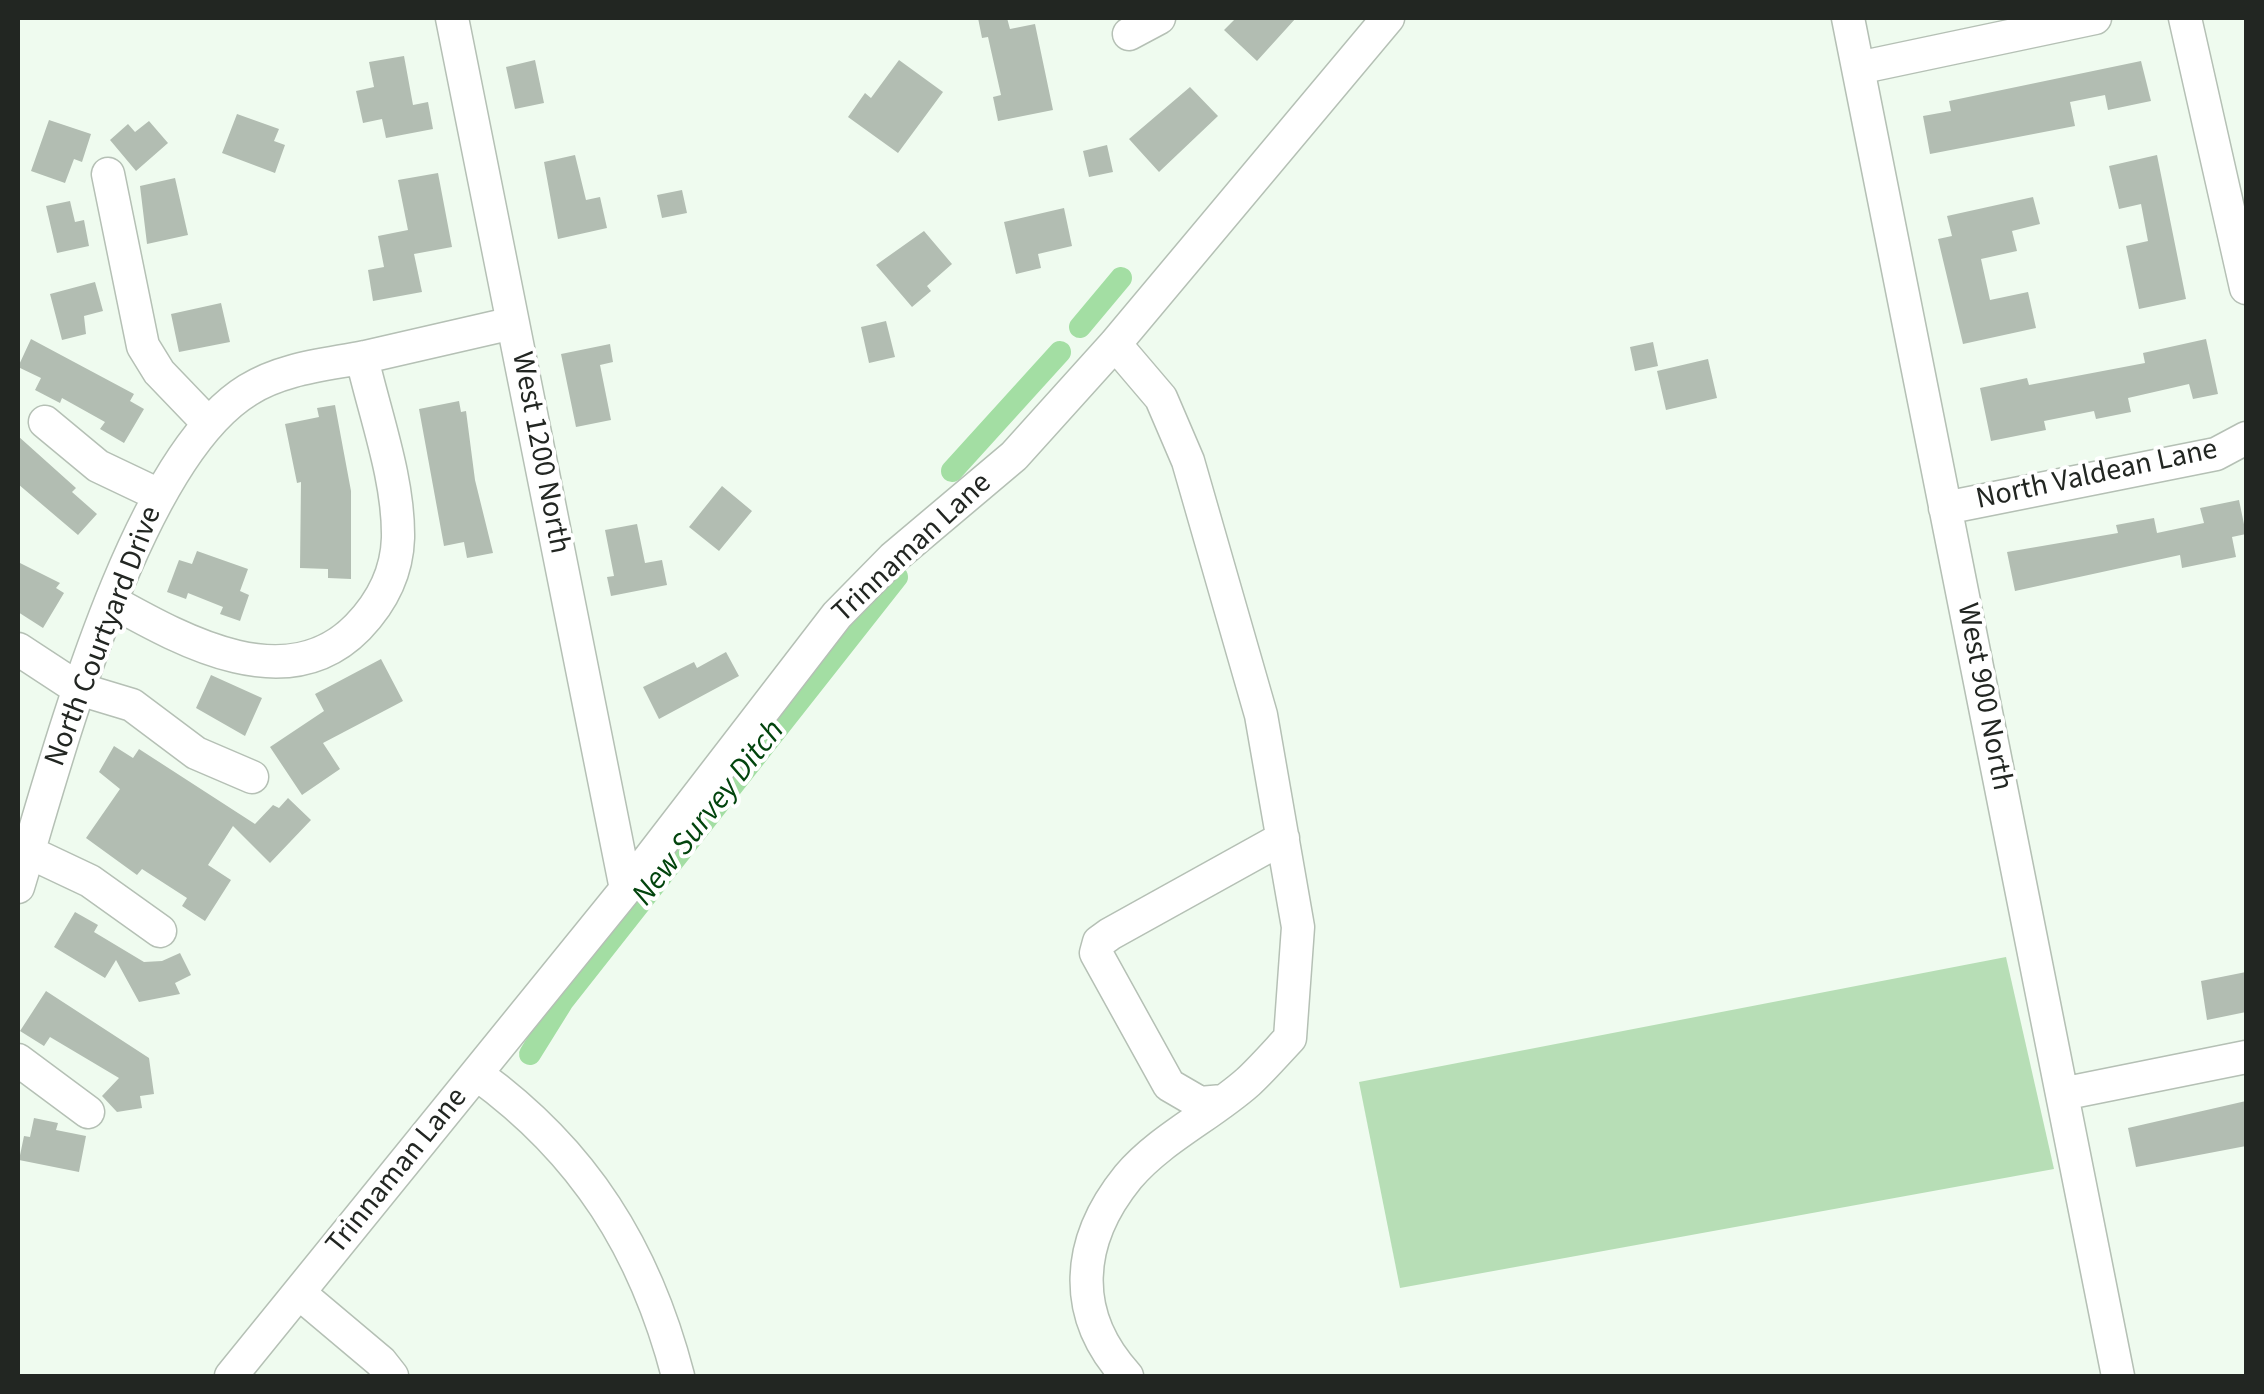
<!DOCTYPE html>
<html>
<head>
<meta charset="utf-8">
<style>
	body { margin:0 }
	#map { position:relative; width:2264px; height:1394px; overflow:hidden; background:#effbef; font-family:"Source Sans 3",sans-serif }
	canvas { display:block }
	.frame { position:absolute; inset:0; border:20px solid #222622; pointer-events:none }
</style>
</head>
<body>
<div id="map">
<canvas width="2264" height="1394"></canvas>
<div class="frame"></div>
</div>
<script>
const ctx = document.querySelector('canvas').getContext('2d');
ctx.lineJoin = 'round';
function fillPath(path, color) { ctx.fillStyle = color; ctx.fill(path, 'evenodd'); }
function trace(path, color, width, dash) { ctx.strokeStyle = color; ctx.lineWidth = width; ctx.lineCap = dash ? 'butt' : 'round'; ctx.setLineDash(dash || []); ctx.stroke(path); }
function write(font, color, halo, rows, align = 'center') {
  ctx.font = font + ' "Source Sans 3",sans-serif'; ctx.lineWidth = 8; ctx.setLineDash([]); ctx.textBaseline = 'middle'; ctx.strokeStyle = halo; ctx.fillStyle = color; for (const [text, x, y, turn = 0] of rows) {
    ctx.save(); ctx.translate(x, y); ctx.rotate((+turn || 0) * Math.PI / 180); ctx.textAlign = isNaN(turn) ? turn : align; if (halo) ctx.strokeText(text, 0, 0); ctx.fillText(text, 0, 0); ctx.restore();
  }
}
const green = new Path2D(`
	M2006,957L2054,1169L1400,1288L1359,1082Z`);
const canal = new Path2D(`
	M1080,327L1121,278
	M952,471L1060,352
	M530,1054L563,1001L897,577`);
const building = new Path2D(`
	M978,18H1007L1010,29L1035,24L1053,110L998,121L993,97L1001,95L988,37L982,38Z
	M1236,18H1296L1257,61L1224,30Z
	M404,56L413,105L428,102L433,129L386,138L382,119L363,123L356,91L374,87L369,62Z
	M535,60L544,103L515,109L506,67Z
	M899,60L943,92L898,153L848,117L865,93L871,98Z
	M2141,61L2151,101L2108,110L2105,95L2070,102L2075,126L1930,154L1923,116L1951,111L1949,101Z
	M1190,87L1218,116L1159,172L1129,139Z
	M237,114L279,129L274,141L285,145L275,173L222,153Z
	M49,120L91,134L82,162L74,159L65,183L31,171Z
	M149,121L168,143L136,171L110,140L128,124L135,132Z
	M1107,145L1113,172L1089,177L1083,151Z
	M575,155L586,200L600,197L607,228L558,239L544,162Z
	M2157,155L2186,299L2139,309L2126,246L2148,241L2141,204L2119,209L2109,166Z
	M438,173L452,247L414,254L422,292L373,301L368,270L384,267L378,236L408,230L398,180Z
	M175,178L188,235L147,244L140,186Z
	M682,190L687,213L662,218L657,195Z
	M2033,197L2040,224L2012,231L2017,251L1981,259L1990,300L2028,292L2036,328L1963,344L1938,239L1952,236L1947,216Z
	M70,201L75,222L84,220L89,246L57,253L46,206Z
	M1064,208L1072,246L1038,254L1041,268L1016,274L1004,222Z
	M924,231L952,264L927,286L931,291L912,307L876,265Z
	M95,282L103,311L84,316L86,334L62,340L50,294Z
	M221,303L230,342L179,352L171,314Z
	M886,321L895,357L869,363L861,327Z
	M31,339L134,394L130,401L144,409L124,443L100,429L105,422L62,398L60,403L35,390L41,378L18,367Z
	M2206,339L2218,394L2193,399L2189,384L2128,398L2131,412L2096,419L2094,411L2044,421L2046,430L1991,441L1980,388L2027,378L2029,385L2145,363L2143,353Z
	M1653,342L1658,366L1635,371L1630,347Z
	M610,344L613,362L600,365L611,420L576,427L561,354Z
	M1708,359L1717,398L1666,410L1657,371Z
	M459,401L461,412L466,411L475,480L493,553L467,558L464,542L444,546L419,409Z
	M335,405L351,491V579L328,578V569L300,568L301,482L297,483L285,424L319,417L317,408Z
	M18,436L76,488L72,492L97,514L78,535L18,484Z
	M722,486L752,511L719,551L689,527Z
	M2239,500L2246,534L2232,537L2236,557L2182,568L2180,555L2015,591L2007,552L2118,533L2116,525L2154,518L2157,533L2204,523L2200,508Z
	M637,524L645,563L662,560L667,585L611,596L607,577L614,576L605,530Z
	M197,551L248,569L240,591L249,595L240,621L220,614L223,607L188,593L186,599L167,592L179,560L192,564Z
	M18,562L60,583L56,588L64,593L43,628L18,612Z
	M726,652L739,676L659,719L643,687L694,662L697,668Z
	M381,659L403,701L323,743L340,769L302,795L270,747L324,711L315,694Z
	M211,675L262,698L245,736L196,708Z
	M114,746L133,758L139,749L255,824L273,805L279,808L288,798L311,820L270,863L233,826L208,865L231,880L205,921L182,906L187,898L142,869L137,875L86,838L120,789L99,772Z
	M75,912L98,925L94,932L144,962L162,961L180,953L191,975L175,983L180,994L139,1002L116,960L105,978L54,947Z
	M2246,972V1012L2207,1020L2201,981Z
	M46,991L149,1058L154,1094L140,1096L142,1108L117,1112L102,1096L119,1078L50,1037L44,1046L20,1031Z
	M2246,1101V1146L2136,1167L2128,1128Z
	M34,1118L58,1123L56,1130L86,1136L79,1172L19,1160L24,1136L30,1137Z`);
const minor = new Path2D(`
	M452,18L626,889
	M1848,18L2118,1376
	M2185,18L2246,288
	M1129,34L1159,18
	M1858,68L2095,18
	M108,174L143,346L159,372L207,422
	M1115,344L1161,398L1188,461L1261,715L1298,927L1290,1038C1276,1053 1263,1068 1248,1082C1211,1115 1160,1139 1128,1177C1076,1241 1070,1314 1127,1376
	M45,422L98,466L159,495
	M1945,508L2216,454L2246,438
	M113,602C185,642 288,699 358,627C382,602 397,572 398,538C399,479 375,415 362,358
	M18,649L79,689L132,705L196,753L252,777
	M18,847L90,881L160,931
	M18,887C57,759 134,460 248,390C283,368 325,365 365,357C414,346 464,334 513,323
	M18,1060L88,1112
	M478,1075C584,1152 645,1249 678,1376
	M2062,1094L2246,1057
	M1223,1101L1200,1103L1169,1085L1096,953L1099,942L1110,934L1283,838
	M299,1293L381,1362L392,1376
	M231,1376L626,889L837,615L893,558L1014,456L1115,344L1388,18`);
const streetNames = [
	["West 1200 North",539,453,79],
	["North Valdean Lane",2097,476,-12],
	["Trinnaman Lane",913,549,-43],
	["North Courtyard Drive",105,637,-69],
	["West 900 North",1983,697,79],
	["Trinnaman Lane",398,1172,-51]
];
const waterNames = [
	["New Survey Ditch",710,814,-52]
];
fillPath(green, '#b7deb6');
trace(canal, '#a3dea3', 22);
fillPath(building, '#b2bdb2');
trace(minor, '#b5c0b5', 35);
trace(minor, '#fff', 32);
write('30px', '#222622', '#fff', streetNames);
write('italic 32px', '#02440d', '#fff', waterNames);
</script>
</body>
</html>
